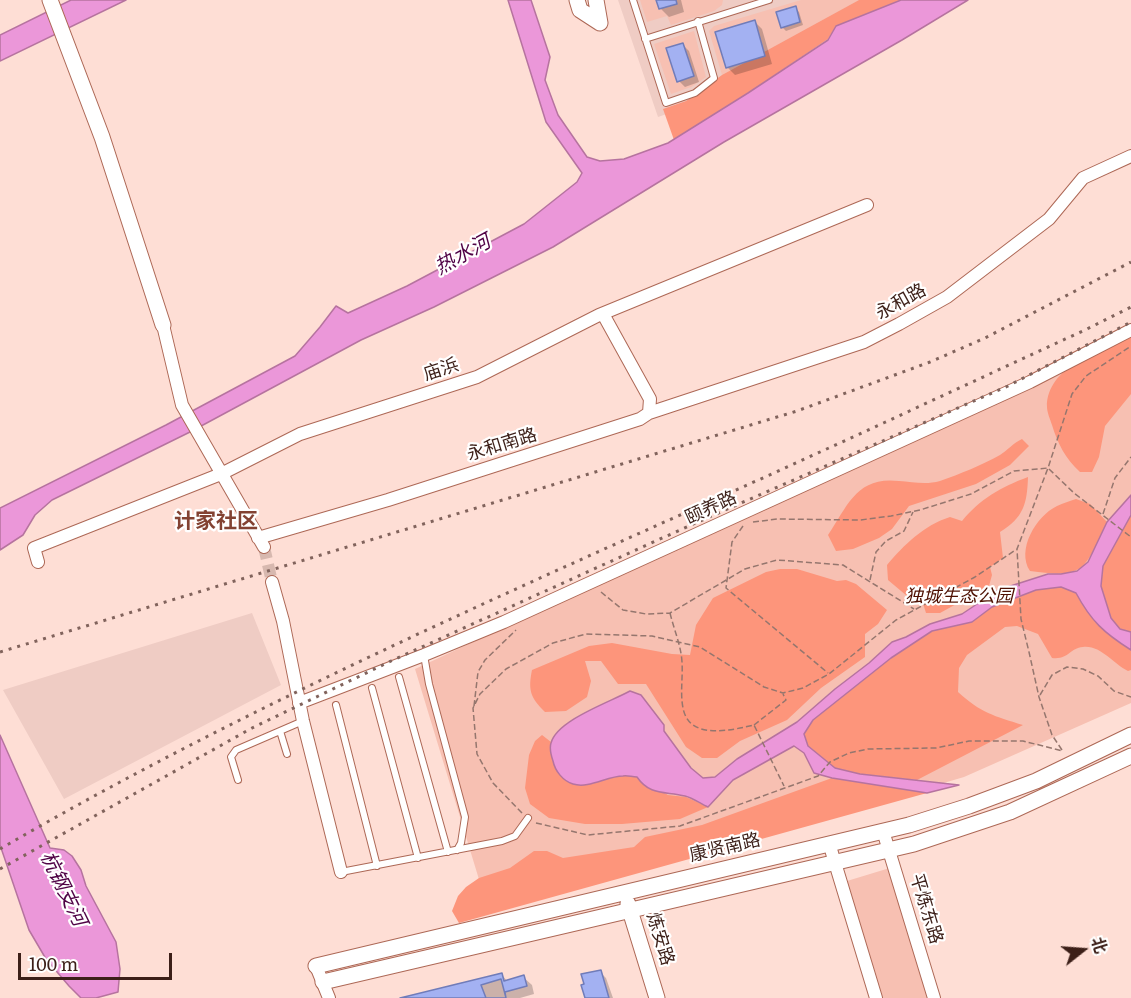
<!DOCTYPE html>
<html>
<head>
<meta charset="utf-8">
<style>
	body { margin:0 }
	#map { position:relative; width:1131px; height:998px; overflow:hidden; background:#feded5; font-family:Literata,"Noto Sans SC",serif }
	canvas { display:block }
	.north { position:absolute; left:1053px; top:920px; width:60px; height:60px; -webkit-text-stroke:4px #fff; paint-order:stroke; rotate:73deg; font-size:16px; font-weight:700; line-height:24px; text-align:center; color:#3c1f18 }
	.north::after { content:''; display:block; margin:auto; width:21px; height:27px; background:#3c1f18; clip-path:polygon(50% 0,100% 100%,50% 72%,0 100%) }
	.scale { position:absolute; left:18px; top:953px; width:154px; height:27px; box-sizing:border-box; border:3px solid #3c1f18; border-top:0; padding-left:8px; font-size:18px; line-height:21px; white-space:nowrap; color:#3c1f18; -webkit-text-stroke:4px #fff; paint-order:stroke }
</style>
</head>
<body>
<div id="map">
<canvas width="1131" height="998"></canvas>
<div class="north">北</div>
<div class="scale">100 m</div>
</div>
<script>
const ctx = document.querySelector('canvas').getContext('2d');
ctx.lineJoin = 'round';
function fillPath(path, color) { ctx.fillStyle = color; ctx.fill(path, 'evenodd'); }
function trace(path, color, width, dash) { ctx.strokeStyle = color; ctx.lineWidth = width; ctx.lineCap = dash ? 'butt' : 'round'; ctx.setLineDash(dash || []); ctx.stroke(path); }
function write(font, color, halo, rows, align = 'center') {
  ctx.font = font + ' Literata,"Noto Sans SC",serif'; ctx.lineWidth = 4.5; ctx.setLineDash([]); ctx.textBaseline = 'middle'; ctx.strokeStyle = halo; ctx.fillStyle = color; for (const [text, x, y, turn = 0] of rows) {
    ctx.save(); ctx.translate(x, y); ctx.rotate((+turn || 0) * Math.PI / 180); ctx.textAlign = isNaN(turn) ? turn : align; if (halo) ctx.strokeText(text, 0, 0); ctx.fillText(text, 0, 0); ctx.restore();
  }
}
const built = new Path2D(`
	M618,0H873L687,107L658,117Z
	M252,613L281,685L64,799L3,690Z`);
const green = new Path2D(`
	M640,0H723L722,5L714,11L671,25L667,16L647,22Z
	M801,0H859L722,75L709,31L714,26Z
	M694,31L706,77L691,87L671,94L654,44Z
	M1131,329V703L964,777L886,800L808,803L481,886L415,669L852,465Z
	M893,867L932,998H883L847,881Z`);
const forest = new Path2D(`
	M859,0H901L836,26L828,39L748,93L674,140L663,109L686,101L722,75Z
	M1131,336V394L1105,426L1099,457L1092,472H1080C1065,458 1058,444 1052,425C1050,419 1047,412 1047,407C1047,366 1101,350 1131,336Z
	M1022,439L1029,446L1010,465L976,484L909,506L892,529L879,538L853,549L836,551L828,535C848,505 857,476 899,481C913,482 926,485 940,481C960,474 982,465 1000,455C1008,450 1013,443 1022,439Z
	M1028,477C1027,504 1024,517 1000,532L1003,558L990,567L992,575L989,586L940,613H926L920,594L907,596L888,580L887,565C904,545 924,525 950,517L962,521C980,499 1001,487 1028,477Z
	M1076,499L1090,504L1107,522C1084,568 1088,579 1030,571C1016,550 1036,516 1057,506C1063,503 1070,501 1076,499Z
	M1131,515V632L1120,629L1111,618L1101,586L1103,566Z
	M780,569H797L837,581L846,580L856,584L887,610L878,624L865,634V657L821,688L787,720L740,741L717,758H702L686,747L646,684H618L601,661H585L591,681L587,697L566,711L545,712C530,697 528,690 532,670L589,646L612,643L672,654L690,655L696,625L713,598L766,572Z
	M1061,587L1076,593C1088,617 1108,635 1131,650V670L1128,671C1113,664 1101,645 1083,647C1069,648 1069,660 1052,658L1038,634L1017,626L1005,627L967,655L959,668L958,692C981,713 994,716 1023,725L917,780L860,774L835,768L808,746L804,734L813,720L891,658L932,631L972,622L992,607L1036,590Z
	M542,735L551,742L550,750L590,784L621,775L637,777L668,795L686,797L708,807L680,819L622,824H585L549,818L530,804L525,788L529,755L535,741Z
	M832,778L927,793L459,923L452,911L458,896L466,887L479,878L510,868L534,851H547L563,858L634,847L645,837L702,825Z`);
const water = new Path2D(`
	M71,0H126L0,61V35Z
	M508,0H531L550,57L545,80L558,115L587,157L600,161L624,159L668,143L748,93L828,40L836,26L901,0H968L902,40L724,142L553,247L434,307L361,340L190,432L52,500L35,515L23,535L0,550V508L166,425L295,356L320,327L336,306L348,313L407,286L524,224L577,182L582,173L546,122Z
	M1131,495V515L1103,566L1101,586L1111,618L1120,629L1131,632V650C1104,633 1091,621 1076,593L1061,587L1036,590L992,607L972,622L932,631L891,658L813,720L804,734L808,746L835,768L860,774L959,785L927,793L832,778L814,773L804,753L794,746L733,780L708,807C701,804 693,798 685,796C665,791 650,796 637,777C632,777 627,775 623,776C607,776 589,789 573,784C563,781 555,771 553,761C551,755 549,749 551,743C557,720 610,702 630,691L641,695L664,725V731L691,768L703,778L715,777L737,759L797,722L835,689L869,663L892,642L906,637L930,624L962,614L998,590L1048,574H1061L1077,571L1088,562L1107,522Z
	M0,735L50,848L64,850L72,856L81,870L86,886L116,942L120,969L118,992L96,998H81L69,986L46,959L29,930L0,845Z`);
const shadow = new Path2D(`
	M658,0H681L684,12L669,17L661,9Z
	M795,8L799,12L803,25L786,31L782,27Z
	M754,21L762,29L772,64L735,75L727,67Z
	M683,45L689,51L699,82L685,87L679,81Z
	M600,972L606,978L613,998H586Z
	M502,975L508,982L523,977L532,985L534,994L520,998H405Z`);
const building = new Path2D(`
	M656,0H676L677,4L659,9Z
	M796,6L800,22L781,28L776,12Z
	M755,20L765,56L726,68L715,32Z
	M683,43L694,76L677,82L666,48Z
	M601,970L609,998H585L581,985L584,984L581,974Z
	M502,973L504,981L524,975L527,986L505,992L506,998H400Z
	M501,979L506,998H486L481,985Z`);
const minorTunnel = new Path2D(`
	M264,547L272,582`);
const path = new Path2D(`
	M1049,469L1074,493L1131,537
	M1103,514L1115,478L1131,457
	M753,522L777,519L860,520L891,516L920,510L971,494L1014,471L1048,468
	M743,526L732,542L726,588L828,673
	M870,580L876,552L886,541L904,531L913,512
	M601,592L623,610L646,614L670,613L745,569L777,560L843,565L914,609
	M670,613C674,630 681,645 682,662C683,678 680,693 683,708C689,741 732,730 754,725L784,786
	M1040,695L1052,675L1067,667L1083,669L1098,676L1114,691L1131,697
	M474,706L478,672L485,660L516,630
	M754,725L786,700L783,694
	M1062,750L1052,735L1039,697L1029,652L1021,619L1017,549L1048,468L1072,394L1086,376L1131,346
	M522,813L493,783L477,754L473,708L480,694L506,669L553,643L586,634L652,636L700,647L764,687L783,693L803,688L829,674L896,620L975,577L1017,549
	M536,823L588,835L680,826L818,776L830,762L849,753L868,749L936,748L969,741H1023L1063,751`);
const service = new Path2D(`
	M633,0L666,103L695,93L714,78L698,21
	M645,39L769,0
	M424,655L429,684L465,817L461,843L457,850
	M399,677L448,852
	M372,688L418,858
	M336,705L377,866
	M280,731L287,754
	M238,780L231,757L236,750L303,721
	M341,872L502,841L515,836L528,818`);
const minor = new Path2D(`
	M163,325L182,405L264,547
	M649,413L864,342L899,324L947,297L1049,219L1083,178L1131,156
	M258,538L388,500L640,419L649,413L650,399L603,314
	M38,562L34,548L221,474L300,434L477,377L599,315L867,205
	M272,582L283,621L303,721L341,872
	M299,703L424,655L504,622L1030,382L1131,330
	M883,831L934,998
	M829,843L876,998
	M316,966L329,998`);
const tertiary = new Path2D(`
	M50,0L102,137L163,325
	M577,0L580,10L600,23
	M596,0L600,23
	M628,904L657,998
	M316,966L909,825L969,806L1036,781L1131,735
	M323,982L914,844L1010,812L1131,756`);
const rail = new Path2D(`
	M0,652L797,411L930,362L985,338L1131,262
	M0,849C227,717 468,610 707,503C835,446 961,387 1087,329L1131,307
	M0,869L252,728L391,661L691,525L1008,386L1131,322`);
const streetNames = [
	["永和路",901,302,-29],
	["庙浜",441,370,-18],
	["永和南路",502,445,-17],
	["颐养路",711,508,-25],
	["康贤南路",725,848,-13],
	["平炼东路",926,909,73],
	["炼安路",660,939,73]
];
const parkNames = [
	["独城生态公园",959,597]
];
const waterNames = [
	["热水河",463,255,-29],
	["杭钢支河",63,889,64]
];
const quarterNames = [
	["计家社区",216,522]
];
fillPath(built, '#efccc4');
fillPath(green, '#f7c0b2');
fillPath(forest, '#fd957b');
fillPath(water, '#eb97d9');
trace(water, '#b6739f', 1.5);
fillPath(shadow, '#0003');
fillPath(building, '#a3b1f2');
trace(building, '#707cb9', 1.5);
trace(minorTunnel, '#d7b8af', 12, [12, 6]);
trace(service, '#ad6856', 8);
trace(minor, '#ad6856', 14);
trace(tertiary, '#ad6856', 17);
trace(path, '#95766e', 1.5, [6, 3]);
trace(service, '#fff', 6);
trace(minor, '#fff', 12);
trace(tertiary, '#fff', 15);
trace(rail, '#81635c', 3, [3, 6]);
write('18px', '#3c1f18', '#fff', streetNames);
write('italic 18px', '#4e0f01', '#fff', parkNames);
write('italic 20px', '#500346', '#fff', waterNames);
write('bold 21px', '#834232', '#fff', quarterNames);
</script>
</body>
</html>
